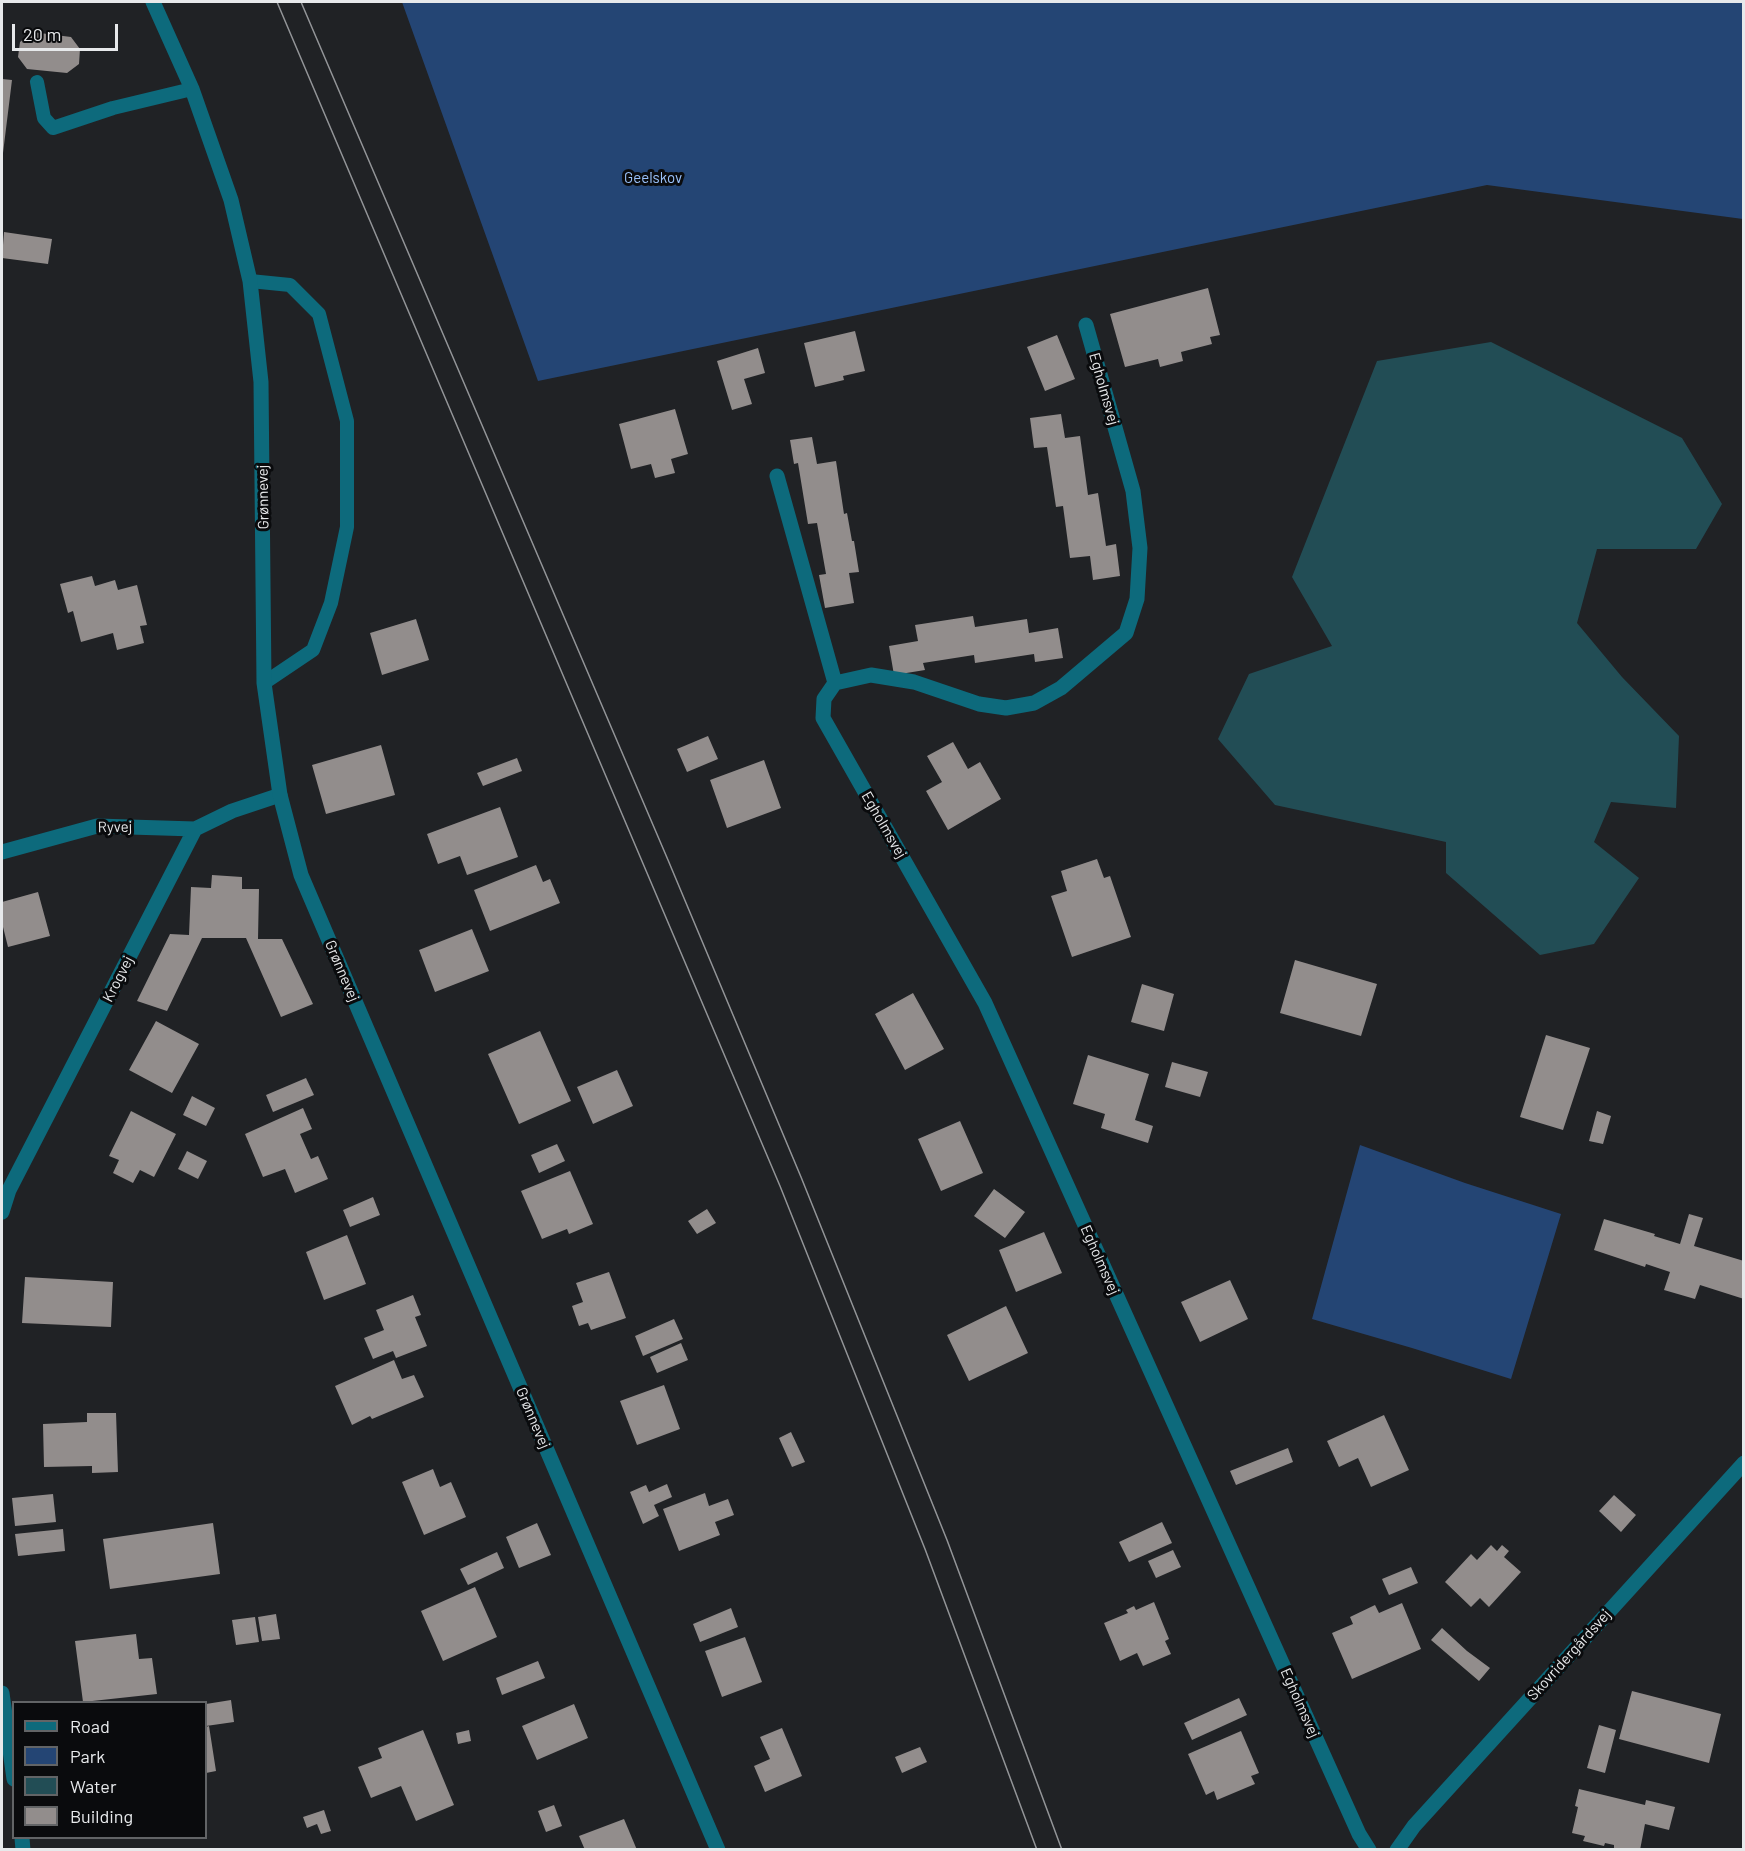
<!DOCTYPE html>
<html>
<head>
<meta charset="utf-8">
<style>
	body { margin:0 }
	#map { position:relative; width:1745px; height:1851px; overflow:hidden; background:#202225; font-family:Barlow,sans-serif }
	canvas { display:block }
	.frame { position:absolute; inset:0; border:3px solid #e7e9eb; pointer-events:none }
	.legend { position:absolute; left:12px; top:1701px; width:195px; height:138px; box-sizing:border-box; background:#0a0b0d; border:2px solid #626466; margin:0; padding:8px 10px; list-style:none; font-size:18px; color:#e7e9eb }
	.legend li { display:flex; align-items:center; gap:12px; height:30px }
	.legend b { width:30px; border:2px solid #626466 }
	.scale { position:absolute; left:12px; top:24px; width:106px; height:27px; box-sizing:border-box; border:3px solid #e7e9eb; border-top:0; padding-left:8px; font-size:18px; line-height:21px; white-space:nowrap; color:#e7e9eb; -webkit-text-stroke:4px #0a0b0d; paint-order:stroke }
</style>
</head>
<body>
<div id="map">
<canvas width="1745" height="1851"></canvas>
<div class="frame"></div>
<ul class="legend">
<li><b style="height:8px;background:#0d6a7c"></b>Road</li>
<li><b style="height:16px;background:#244574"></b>Park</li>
<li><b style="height:16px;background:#224d55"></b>Water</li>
<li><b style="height:16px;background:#928d8c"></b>Building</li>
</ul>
<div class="scale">20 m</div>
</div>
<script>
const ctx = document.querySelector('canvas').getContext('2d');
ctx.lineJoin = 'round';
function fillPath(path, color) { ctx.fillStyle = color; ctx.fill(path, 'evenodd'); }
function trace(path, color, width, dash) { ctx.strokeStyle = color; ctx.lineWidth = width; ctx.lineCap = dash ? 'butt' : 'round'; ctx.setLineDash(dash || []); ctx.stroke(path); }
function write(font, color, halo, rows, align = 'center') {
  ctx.font = font + ' Barlow,sans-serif'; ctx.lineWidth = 6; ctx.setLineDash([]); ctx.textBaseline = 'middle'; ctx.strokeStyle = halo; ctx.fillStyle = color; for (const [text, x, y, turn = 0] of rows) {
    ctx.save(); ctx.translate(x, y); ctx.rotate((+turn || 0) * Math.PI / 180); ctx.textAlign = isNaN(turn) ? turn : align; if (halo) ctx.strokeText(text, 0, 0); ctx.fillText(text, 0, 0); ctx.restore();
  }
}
const green = new Path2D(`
	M402,2H1743V219L1487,185L538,381Z
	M1360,1145L1465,1183L1561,1214L1511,1379L1412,1348L1312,1319Z`);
const water = new Path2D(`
	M1491,342L1682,438L1722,504L1696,549H1597L1577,623L1622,677L1679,736L1676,808L1611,802L1594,842L1639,878L1594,944L1540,955L1446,873V842L1275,805L1218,739L1249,674L1332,646L1292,577L1377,361Z`);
const building = new Path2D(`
	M32,32L71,37L80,49L79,64L67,73L27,69L18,57L20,42Z
	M2,79L12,80L3,153H2Z
	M4,232L52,239L48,264L2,258Z
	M1208,288L1220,335L1210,337L1212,344L1181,352L1183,361L1160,367L1158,359L1125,367L1110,314Z
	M855,331L865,371L843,376L844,380L815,387L804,343Z
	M1057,335L1075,379L1045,391L1027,347Z
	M758,348L765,373L744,379L752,404L732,410L717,361Z
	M675,409L688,454L671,459L675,473L655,478L651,464L631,469L619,424Z
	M1061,414L1065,438L1080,436L1088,495L1098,493L1106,546L1116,544L1120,576L1093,580L1090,556L1070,558L1063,506L1056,507L1047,447L1034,448L1030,418Z
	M812,437L817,464L836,461L844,514L847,513L852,541H854L859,572L849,573L854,603L825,608L819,575L826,574L817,523L808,524L798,463L794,464L790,440Z
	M92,576L95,586L115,580L118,590L137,585L147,625L140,626L144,643L117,650L113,633L81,642L73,611L68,613L60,584Z
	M973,616L975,627L1027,619L1029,633L1058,628L1063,658L1035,662L1034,654L975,663L974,655L923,663L925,670L894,675L889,646L918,641L915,625Z
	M416,619L429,660L382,675L370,633Z
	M708,736L718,759L687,772L677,749Z
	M953,742L968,769L980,762L1001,799L948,830L926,791L942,782L927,756Z
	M381,745L395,795L326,814L312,765Z
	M517,758L522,771L483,786L477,773Z
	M764,760L781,808L727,828L710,780Z
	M500,807L518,857L467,875L460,856L438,864L427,834Z
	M1097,859L1104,878L1110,876L1131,937L1072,957L1051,896L1067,891L1061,871Z
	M536,865L543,882L550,879L560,903L490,931L474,890Z
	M212,875L242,877V889H259L258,939H282L313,1004L281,1017L246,938H202L167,1011L137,1001L170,934L189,935L191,887L211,888Z
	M38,892L50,936L8,947L2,923V902Z
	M472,929L489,971L435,992L419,950Z
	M1295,960L1377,984L1361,1036L1280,1013Z
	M1142,984L1174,994L1164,1031L1131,1022Z
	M913,993L944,1049L905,1070L875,1014Z
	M156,1021L199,1044L172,1093L129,1070Z
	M540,1031L571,1101L519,1124L488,1054Z
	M1546,1035L1590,1048L1563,1130L1520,1117Z
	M1088,1055L1149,1074L1135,1120L1153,1126L1148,1143L1101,1128L1105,1114L1073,1104Z
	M1172,1062L1208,1072L1200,1097L1165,1087Z
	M617,1070L633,1106L593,1124L577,1087Z
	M306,1078L314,1095L273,1112L266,1095Z
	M192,1096L215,1108L206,1126L183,1115Z
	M303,1108L312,1129L300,1134L311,1159L318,1156L328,1179L295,1193L285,1169L263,1177L245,1134Z
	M131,1111L176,1134L154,1177L140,1170L133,1183L113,1173L119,1160L109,1156Z
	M1597,1111L1611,1116L1603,1144L1589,1141Z
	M960,1121L983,1173L941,1191L918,1139Z
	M557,1144L565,1161L539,1173L531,1155Z
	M187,1151L207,1161L198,1179L178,1169Z
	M570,1171L593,1224L569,1234L567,1229L542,1239L521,1191Z
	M994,1189L1025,1212L1005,1238L974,1216Z
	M373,1197L380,1215L350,1227L343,1210Z
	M707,1209L716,1223L697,1234L688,1221Z
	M1689,1214L1703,1218L1694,1246L1744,1261V1299L1700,1285L1695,1299L1664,1290L1670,1272L1646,1264L1645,1267L1594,1250L1604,1219L1655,1234L1654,1236L1680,1244Z
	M1044,1232L1062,1273L1016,1292L999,1250Z
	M347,1235L366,1284L324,1300L306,1252Z
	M609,1272L626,1318L591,1330L588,1323L579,1326L572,1306L583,1302L576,1283Z
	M25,1277L113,1282L111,1327L22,1323Z
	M1230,1280L1248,1319L1200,1342L1181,1302Z
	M413,1295L421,1315L415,1317L427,1346L396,1358L393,1351L373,1359L364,1338L384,1330L376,1310Z
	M1006,1306L1028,1353L969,1381L947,1335Z
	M674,1319L683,1339L643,1356L635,1336Z
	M681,1343L688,1360L657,1373L650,1357Z
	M394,1360L402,1379L414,1375L424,1397L372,1419L370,1416L352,1425L335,1386Z
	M664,1385L680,1429L637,1445L620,1401Z
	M87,1413H116L118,1472L92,1473V1466L44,1467L43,1424L87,1422Z
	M1384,1415L1409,1470L1371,1487L1358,1458L1339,1467L1327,1441Z
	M791,1432L805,1462L792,1467L779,1438Z
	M1288,1448L1293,1462L1236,1485L1230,1471Z
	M433,1469L440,1487L451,1482L466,1517L424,1535L402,1482Z
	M667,1484L672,1497L654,1505L659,1516L643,1524L630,1492L646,1485L649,1492Z
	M705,1493L709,1506L728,1499L734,1515L715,1522L720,1535L679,1551L663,1509Z
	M53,1494L56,1522L15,1526L12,1498Z
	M1614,1495L1636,1515L1621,1532L1599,1511Z
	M1162,1522L1172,1543L1129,1562L1119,1542Z
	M213,1523L220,1574L110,1589L103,1539Z
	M537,1523L551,1555L519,1568L506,1537Z
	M63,1529L65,1551L18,1556L15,1534Z
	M1491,1545L1497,1551L1502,1545L1509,1551L1504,1557L1521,1572L1489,1607L1480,1598L1471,1607L1445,1582L1471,1554L1477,1560Z
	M1173,1550L1181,1567L1156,1578L1148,1561Z
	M497,1552L504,1568L468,1585L460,1569Z
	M1411,1567L1418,1583L1389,1595L1382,1579Z
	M475,1587L497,1637L443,1661L421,1611Z
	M1154,1602L1169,1639L1165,1641L1171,1654L1143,1666L1137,1653L1120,1661L1104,1623L1128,1613L1126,1610L1134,1606L1136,1610Z
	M1402,1603L1421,1649L1352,1679L1332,1633L1353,1624L1350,1617L1375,1605L1379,1613Z
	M731,1608L738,1627L700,1642L693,1624Z
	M276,1614L280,1639L262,1641L258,1617Z
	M255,1617L259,1642L236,1645L232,1620Z
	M1442,1628L1467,1651L1490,1668L1479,1681L1431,1640Z
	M136,1634L139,1659L152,1658L157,1694L83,1702L75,1641Z
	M745,1637L762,1682L722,1697L705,1651Z
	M538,1661L545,1678L502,1695L496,1678Z
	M1632,1691L1721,1714L1709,1763L1619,1739Z
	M1239,1698L1247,1715L1192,1740L1184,1723Z
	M231,1700L234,1722L206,1726V1704Z
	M574,1704L588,1738L537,1760L522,1726Z
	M1599,1725L1616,1730L1605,1773L1587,1768Z
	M209,1726L216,1771L206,1773V1727Z
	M782,1728L802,1776L765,1792L754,1766L770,1759L760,1737Z
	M423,1730L454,1805L416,1821L401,1786L371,1798L358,1767L382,1758L378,1748Z
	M469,1730L471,1741L458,1744L456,1733Z
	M1241,1731L1259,1773L1251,1776L1255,1784L1217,1800L1214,1791L1206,1795L1188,1754Z
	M920,1747L927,1762L902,1773L895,1757Z
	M1579,1789L1645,1805L1646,1800L1675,1807L1669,1830L1645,1824L1640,1850H1618L1614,1849V1845L1605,1843L1604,1846L1583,1841L1585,1836L1572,1833L1578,1807L1575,1806Z
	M554,1805L562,1826L546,1832L538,1811Z
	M324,1810L331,1831L321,1834L317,1824L307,1828L303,1817Z
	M624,1819L637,1850H585L579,1836Z`);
const service = new Path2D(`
	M37,82L44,118L53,128L113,108L192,89
	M250,281L290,285L319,314L347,421V527L331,603L313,650L264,683`);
const minor = new Path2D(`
	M1086,325L1133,491L1140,548L1137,599L1126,633L1061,688L1034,703L1006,708L979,704L914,682L871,675L835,683L824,699L823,718L985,1003L1359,1834L1369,1850
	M777,476L835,683
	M2,852L97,826L195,829
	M2,1212L9,1190L195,829L232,811L280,795
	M2,1693L14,1779
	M22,1838L23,1850
	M1397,1850L1414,1826L1744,1463`);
const tertiary = new Path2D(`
	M153,2L192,89L231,200L250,281L261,382L264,683L280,795L301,875L718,1850`);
const tram = new Path2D(`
	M277,2L780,1186L925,1549L1037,1850
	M301,2L668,860L801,1177L947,1540L1062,1850`);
const parkNames = [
	["Geelskov",653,178]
];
const streetNames = [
	["Egholmsvej",1104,389,74],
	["Grønnevej",263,497,-91],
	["Egholmsvej",884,825,60],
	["Ryvej",115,827,-1],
	["Grønnevej",342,971,67],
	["Krogvej",118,979,-63],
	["Egholmsvej",1100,1260,66],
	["Grønnevej",533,1418,67],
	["Skovridergårdsvej",1569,1655,-48],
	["Egholmsvej",1300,1703,66]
];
fillPath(green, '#244574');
fillPath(water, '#224d55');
fillPath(building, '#928d8c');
trace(service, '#0d6a7c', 14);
trace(minor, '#0d6a7c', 15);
trace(tertiary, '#0d6a7c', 15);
trace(tram, '#939598', 1.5);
write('15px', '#9bc3fc', '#0a0b0d', parkNames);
write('15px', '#e7e9eb', '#0a0b0d', streetNames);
</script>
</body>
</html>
